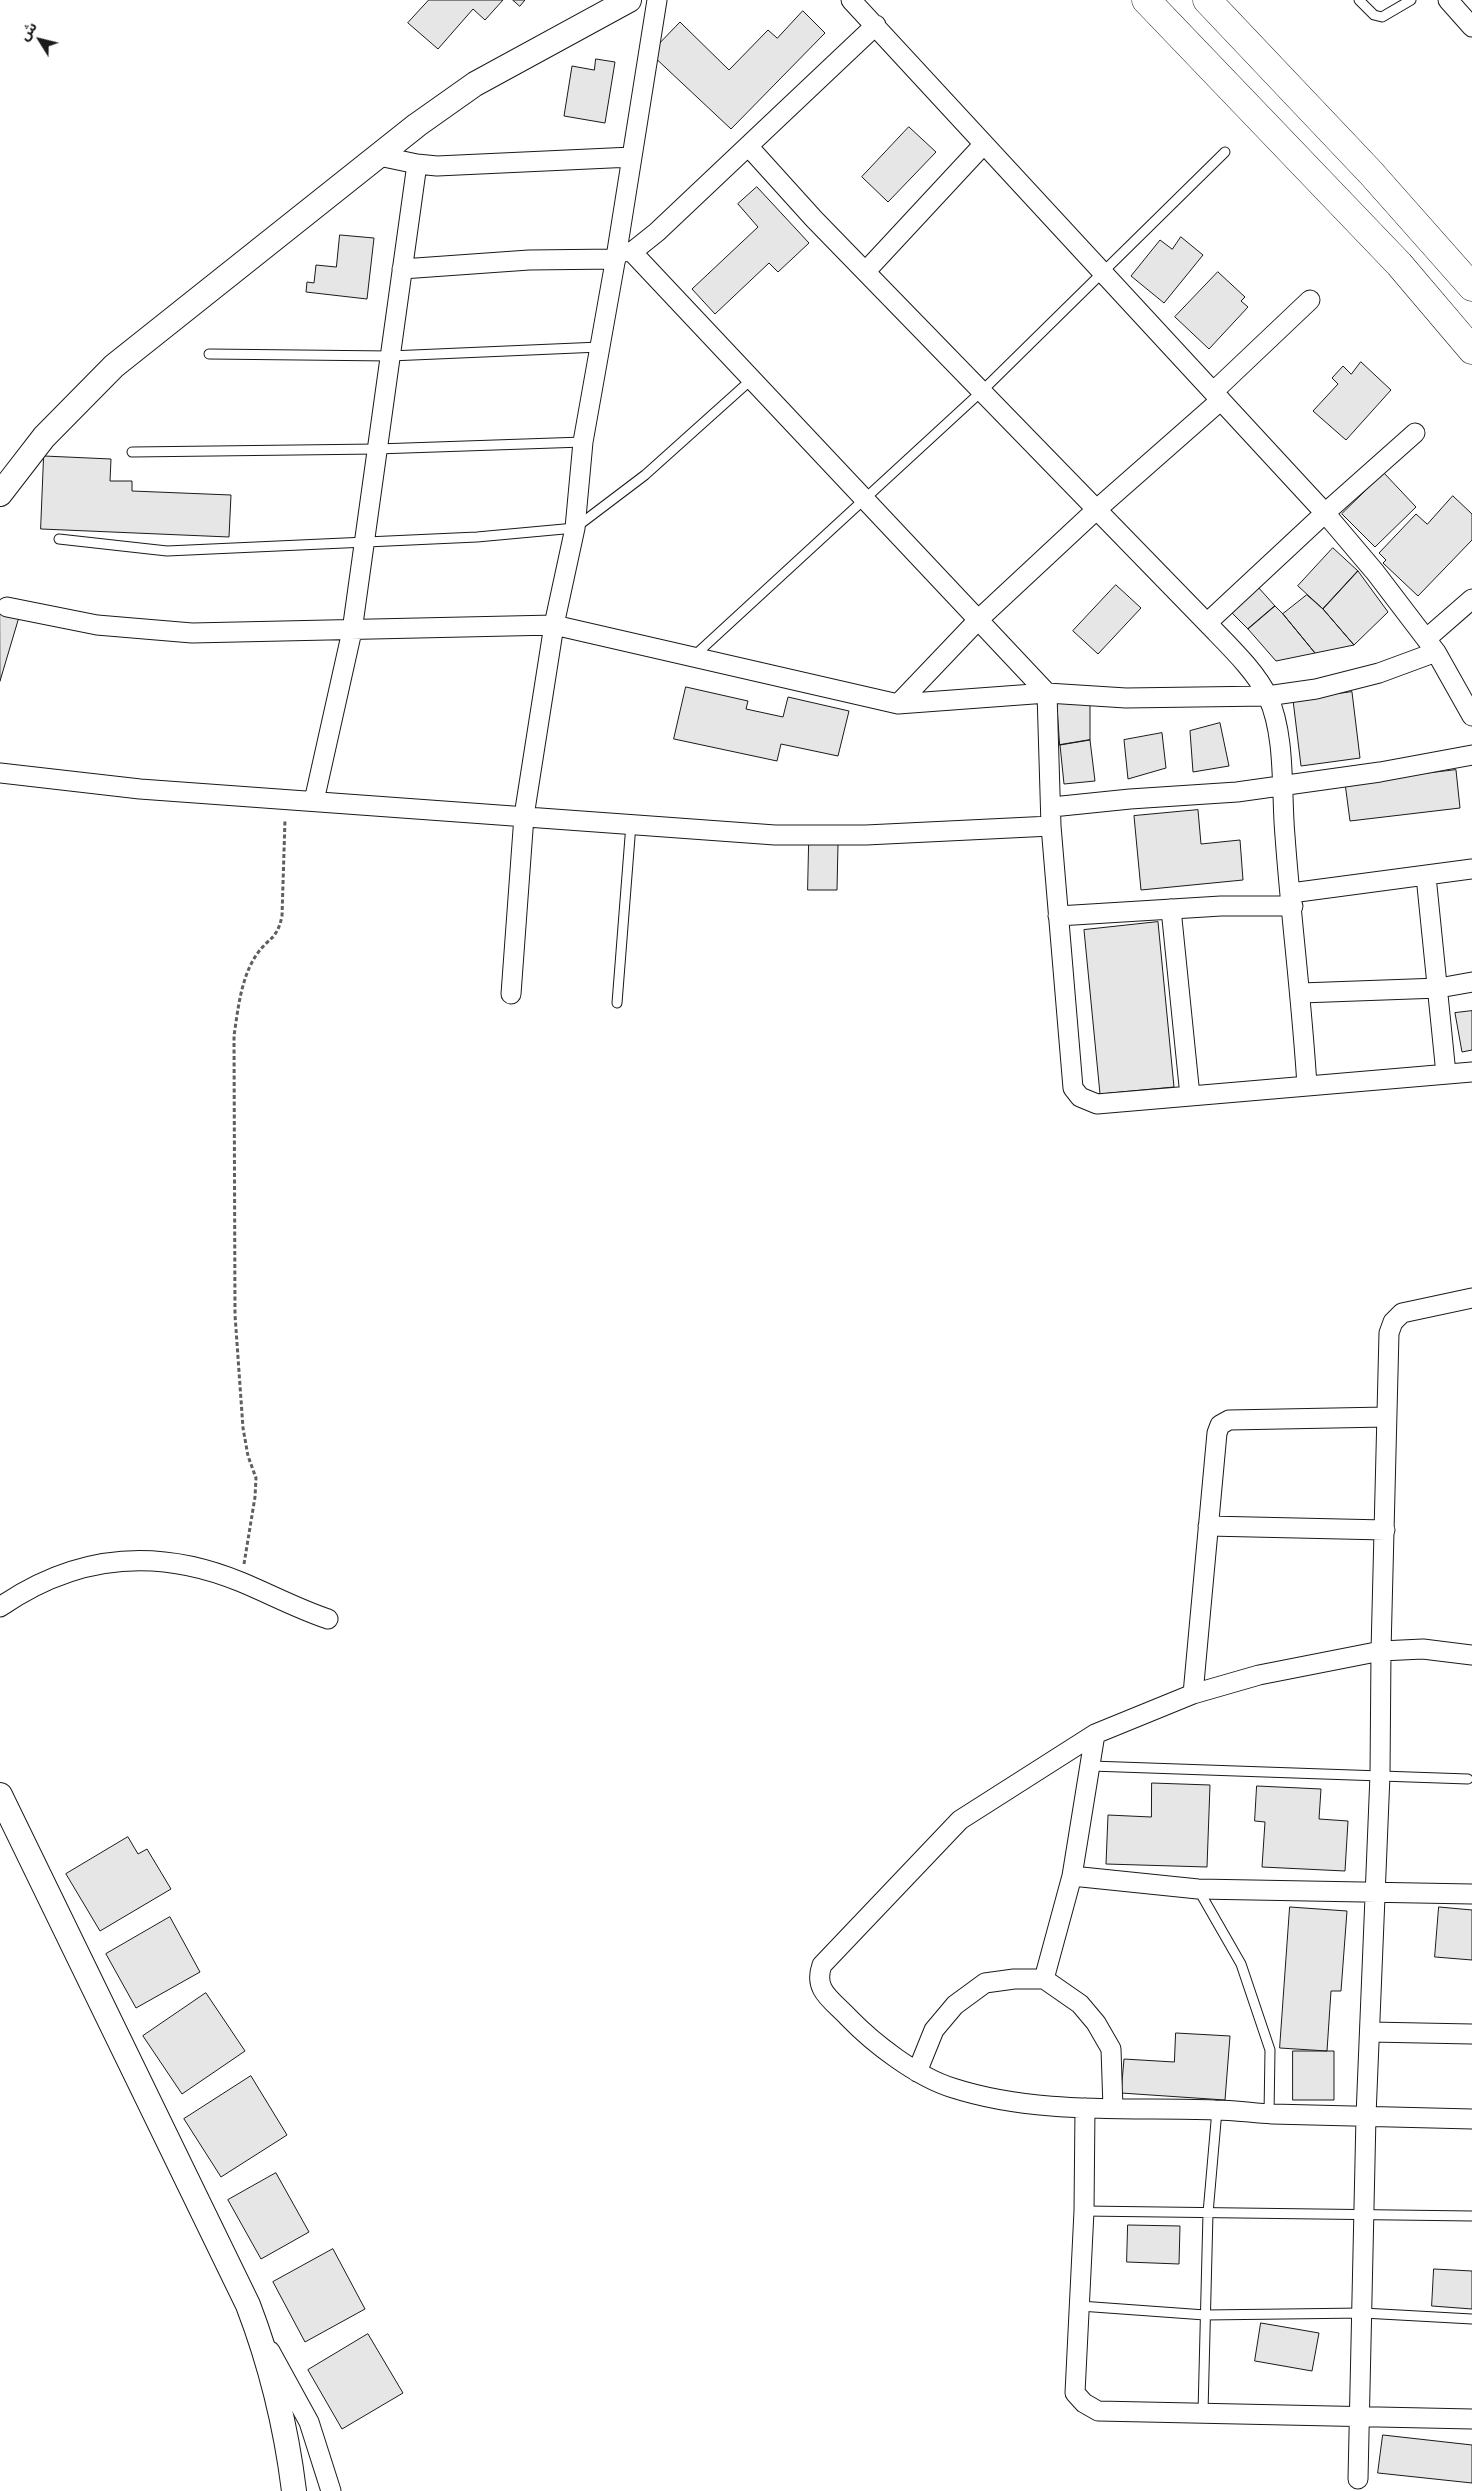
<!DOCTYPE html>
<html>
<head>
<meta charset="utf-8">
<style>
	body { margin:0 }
	#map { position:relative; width:1472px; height:2491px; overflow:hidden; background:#fff; font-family:"Golos Text","Noto Sans Arabic",sans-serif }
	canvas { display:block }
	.north { position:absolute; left:15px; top:15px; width:50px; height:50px; -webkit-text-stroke:4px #fff; paint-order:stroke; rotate:306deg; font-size:14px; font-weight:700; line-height:20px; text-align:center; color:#1a1a1a }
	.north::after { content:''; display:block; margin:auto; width:18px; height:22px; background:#1a1a1a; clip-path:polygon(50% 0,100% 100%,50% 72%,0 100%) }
</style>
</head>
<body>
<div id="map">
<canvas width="1472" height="2491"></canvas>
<div class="north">ش</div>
</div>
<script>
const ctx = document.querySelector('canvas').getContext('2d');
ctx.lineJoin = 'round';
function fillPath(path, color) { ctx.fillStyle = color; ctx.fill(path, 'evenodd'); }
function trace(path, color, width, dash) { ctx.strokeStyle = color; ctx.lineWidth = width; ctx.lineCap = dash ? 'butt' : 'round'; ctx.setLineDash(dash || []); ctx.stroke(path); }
const building = new Path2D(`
	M429,0H503L485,20L473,9L438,49L408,23Z
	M513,0H525L520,6Z
	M803,11L825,33L731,129L650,53L680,22L729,70L768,30L777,38Z
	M596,59L615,62L605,123L564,116L572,66L594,70Z
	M909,127L936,152L888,202L862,177Z
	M757,187L809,243L778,272L769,263L715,314L692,289L758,227L738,204Z
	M340,235L374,238L367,299L306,292L307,282L314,283L316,265L336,267Z
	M1181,237L1203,255L1164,303L1131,276L1160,240L1172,249Z
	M1218,272L1245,297L1241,301L1248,307L1209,349L1175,317Z
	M1361,362L1391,390L1346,440L1313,411L1338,384L1332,378L1343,366L1351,374Z
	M44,456L111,459L110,481H132V491L231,495L229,537L41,529Z
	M1384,473L1416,507L1375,547L1342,514Z
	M1453,496L1472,514V540L1418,596L1383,563L1386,560L1379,553L1416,514L1427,524Z
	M1333,548L1358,571L1323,609L1298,586Z
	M1358,571L1388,612L1354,645L1323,609Z
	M1116,585L1141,608L1098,654L1073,631Z
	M1258,587L1275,606L1248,629L1231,612Z
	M1307,595L1323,609L1354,645L1315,653L1283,614Z
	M1275,606L1283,614L1315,653L1276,661L1248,629Z
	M0,612L19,617L0,681Z
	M686,687L748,701L746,709L783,717L788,697L849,711L838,756L781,744L777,761L674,739Z
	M1352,692L1360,758L1301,766L1293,700Z
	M1057,701L1090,703V740L1060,745Z
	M1220,723L1229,766L1193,772L1190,731Z
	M1162,733L1166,768L1128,779L1124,740Z
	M1090,740L1095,781L1064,784L1060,745Z
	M1456,770L1460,808L1350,821L1345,783Z
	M1198,810L1201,844L1240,840L1243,880L1141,890L1134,816Z
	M809,844H838L837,890H808Z
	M1158,922L1174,1087L1100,1094L1084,930Z
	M1472,1011V1050L1462,1052L1455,1013Z
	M1152,1783L1210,1785L1207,1867L1106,1864L1108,1815L1151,1817Z
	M1257,1786L1321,1789L1319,1819L1348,1821L1345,1871L1262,1867L1265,1822L1255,1821Z
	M128,1837L138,1854L147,1849L171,1889L100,1931L66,1874Z
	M1290,1907L1347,1911L1341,1991H1331L1327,2051L1280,2048Z
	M1439,1907L1472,1910V1960L1435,1957Z
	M170,1917L200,1972L136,2008L106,1954Z
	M206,1993L245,2051L182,2094L143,2036Z
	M1176,2033L1230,2036L1225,2100L1121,2093L1124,2059L1174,2062Z
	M1293,2051H1334V2100H1293Z
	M251,2076L287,2135L221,2177L184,2119Z
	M276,2173L309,2232L261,2259L228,2200Z
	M1128,2225L1180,2226L1179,2264L1127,2262Z
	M333,2249L365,2309L305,2342L273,2282Z
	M1434,2269L1472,2271V2309L1432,2306Z
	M1261,2323L1319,2333L1312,2371L1255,2361Z
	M368,2334L403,2393L342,2429L308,2370Z
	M1383,2435L1472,2445V2483L1378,2473Z`);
const path = new Path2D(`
	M244,1564L255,1497L256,1478L248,1456L243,1428L235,1315L234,1036C238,1009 241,977 257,954C269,937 277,940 282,916L285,819`);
const service = new Path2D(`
	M1359,0L1374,15L1382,17L1411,0
	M209,354L390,356L600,347
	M132,452L377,449L583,442
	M59,539L167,551L477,537L575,528L645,475L752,379
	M694,656L982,391L1225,152
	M617,1003L631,824
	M1091,1766L1468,1779
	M1198,1889L1241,1964L1270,2050L1269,2114
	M1084,2211L1472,2216
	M1080,2306L1205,2315L1363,2313L1472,2319
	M1203,2412L1208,2213L1217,2110`);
const minor = new Path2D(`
	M851,0L1325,513L1375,572L1436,652L1472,716
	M1448,0L1472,27
	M748,146L814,219L1207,623C1227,644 1256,671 1268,697C1286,736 1281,793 1285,836C1291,919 1302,1002 1307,1086
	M379,156L417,164L437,166L632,157
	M619,251L632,252L657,232L876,25
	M632,252L1047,693L1051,826L1073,1088L1080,1097L1097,1104L1472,1072
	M402,269L529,260L616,259
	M866,271L984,144
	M1213,392L1310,300
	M7,607L97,625L192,633L554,625L898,704L1047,693L1126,698L1267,696L1316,689L1379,673L1436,652
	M1207,623L1325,513L1415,433
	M1426,639L1472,599
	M898,704L979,619L1096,510L1221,400
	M0,773L140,789L775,835H866L1051,826
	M314,801L352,631L417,164
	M1052,807L1130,799L1237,792L1380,772L1472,755
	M1426,876L1446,1074
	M1291,893L1472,869
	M1171,909L1190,1096
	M1058,916L1221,906H1293
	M1301,993L1439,988L1472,982
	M511,994L524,816L554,625L575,528L583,442L617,251L657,0
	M1208,1526L1385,1530
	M0,1607C75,1555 156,1547 241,1582C270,1594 298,1609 328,1619
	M1472,1655L1423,1649L1381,1651L1259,1675L1193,1694L1095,1734L960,1820L822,1965C813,1990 831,1999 848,2017C874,2044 917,2077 953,2088C1037,2115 1128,2107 1215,2110C1234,2110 1253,2113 1272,2114C1339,2116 1405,2117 1472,2119
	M1193,1694L1217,1433L1220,1425L1229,1420L1386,1417
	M1072,1876L1198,1889L1472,1894
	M1044,1979L1072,1876L1095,1734
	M1370,2032L1472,2034
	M917,2072L934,2030L955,2005L985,1983L1014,1979H1044L1080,2004L1096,2023L1111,2049L1113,2108
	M1085,2108L1084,2211L1075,2393L1084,2403L1098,2411L1472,2419
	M270,2351L309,2422L331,2491
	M1358,2479L1366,2116L1380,1775L1381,1651L1389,1333L1393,1322L1402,1313L1472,1298`);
const tertiary = new Path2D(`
	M0,494L44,437L114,366L417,125L475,84L629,0
	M0,1795L248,2305C271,2365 286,2426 294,2491`);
const trunk = new Path2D(`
	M1146,0L1399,264L1472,350
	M1207,0L1371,173L1472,287`);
fillPath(building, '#e6e6e6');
trace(building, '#1a1a1a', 1);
trace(service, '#1a1a1a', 11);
trace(minor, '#1a1a1a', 21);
trace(tertiary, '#1a1a1a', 26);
trace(trunk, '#1a1a1a', 29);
trace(path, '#5f5f5f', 3, [4, 2.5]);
trace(service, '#fff', 9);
trace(minor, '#fff', 19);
trace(tertiary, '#fff', 24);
trace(trunk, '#fff', 28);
</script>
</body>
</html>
